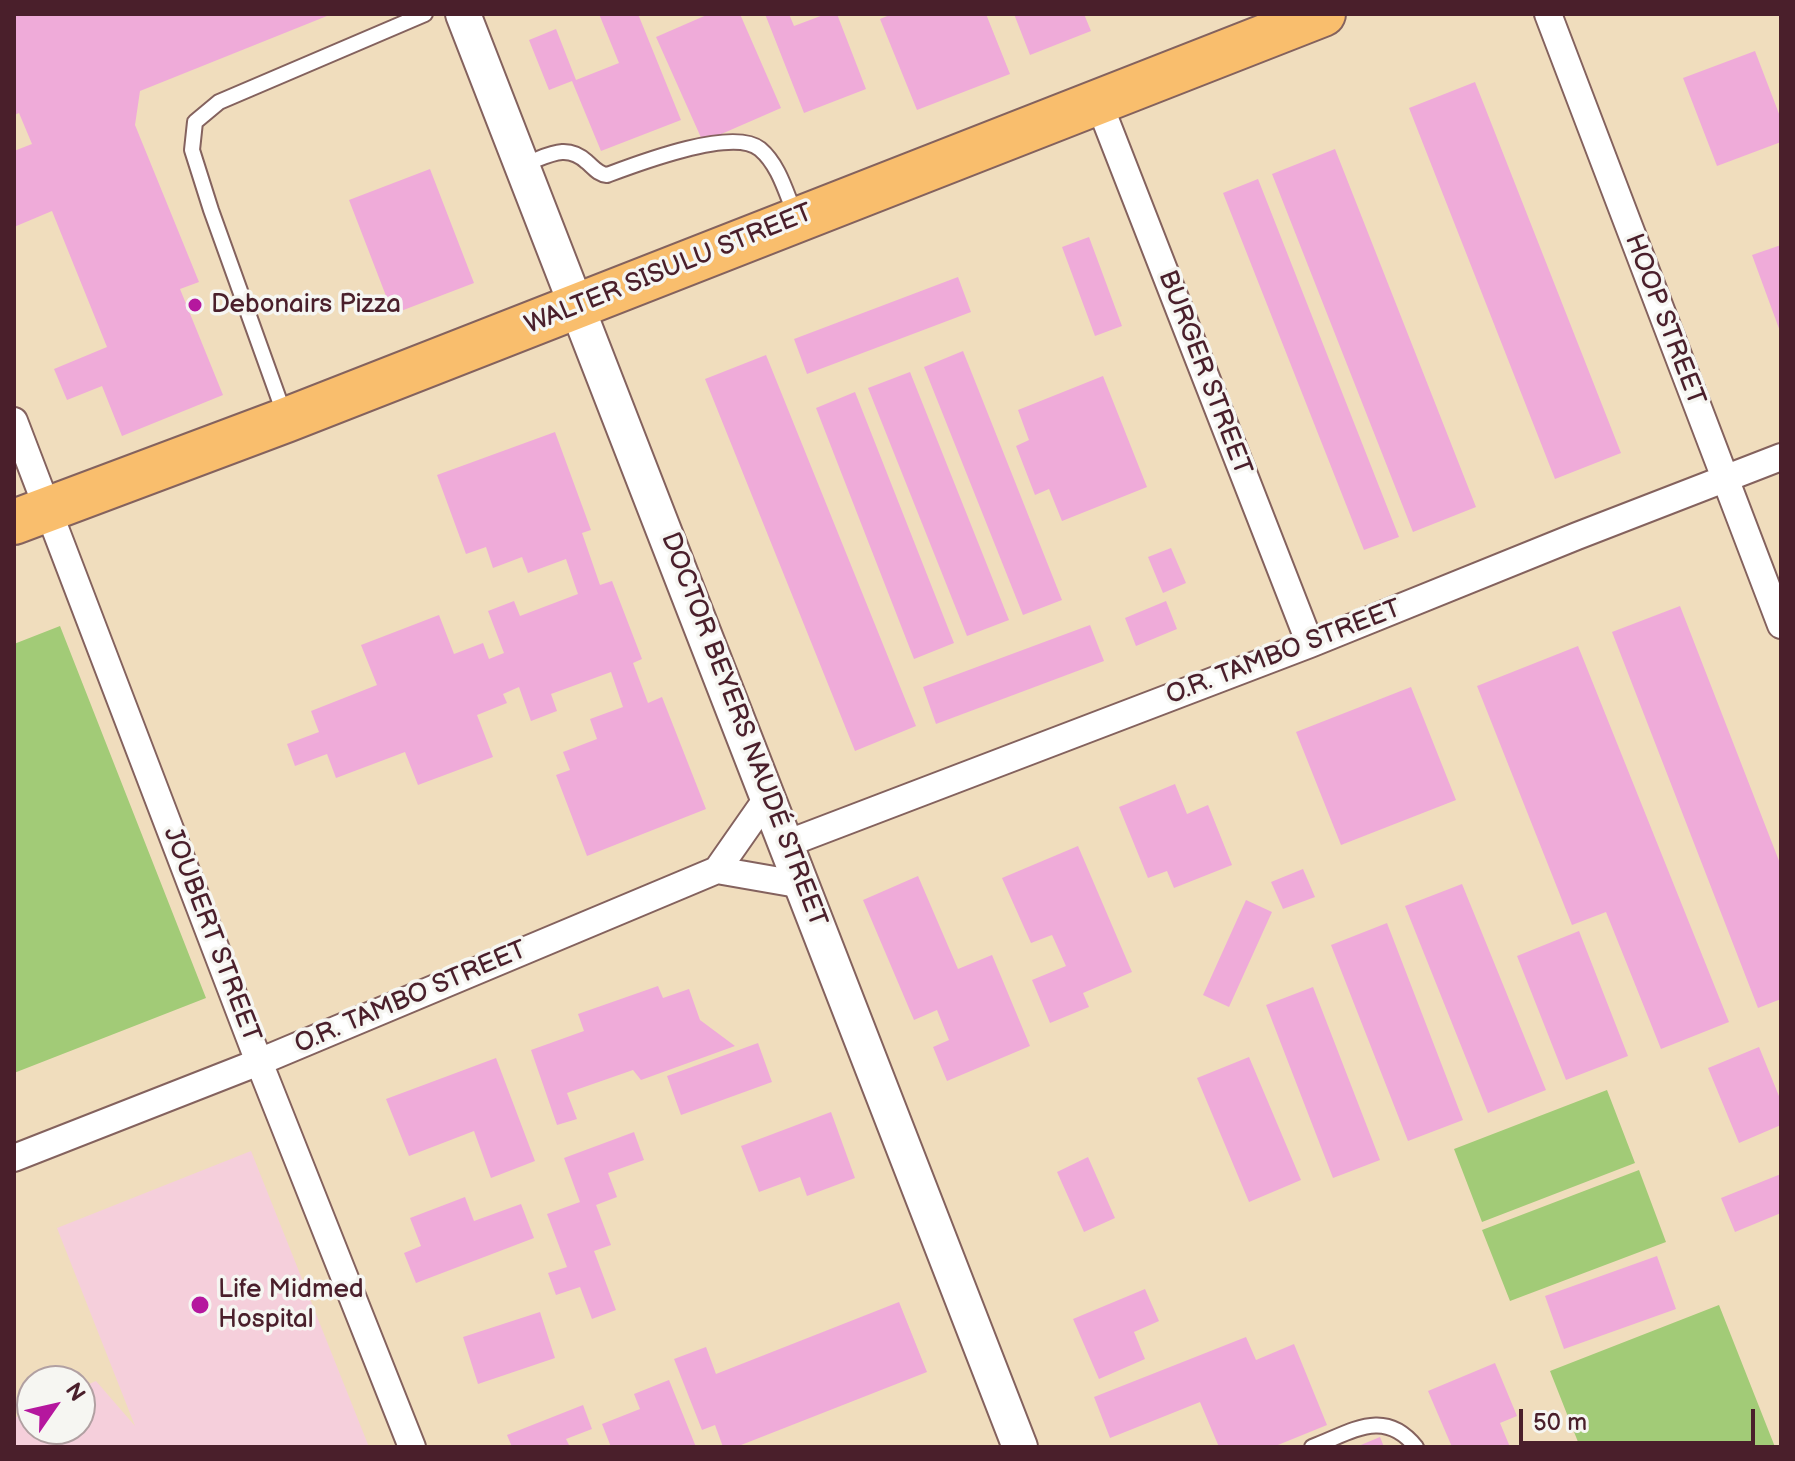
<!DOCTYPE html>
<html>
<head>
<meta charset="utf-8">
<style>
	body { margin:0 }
	#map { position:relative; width:1795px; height:1461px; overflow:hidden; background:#f0ddbd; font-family:"Balsamiq Sans",sans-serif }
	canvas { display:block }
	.frame { position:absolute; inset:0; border:16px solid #4a1f2b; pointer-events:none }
	.north { position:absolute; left:16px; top:1365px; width:80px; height:80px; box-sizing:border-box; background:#f6f6f2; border:2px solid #b1a0a2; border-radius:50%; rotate:56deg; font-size:22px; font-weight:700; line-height:32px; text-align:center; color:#4a1f2b }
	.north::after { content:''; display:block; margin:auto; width:28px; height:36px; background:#b5179e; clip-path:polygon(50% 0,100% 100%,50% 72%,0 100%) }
	.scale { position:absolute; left:1519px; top:1409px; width:236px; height:36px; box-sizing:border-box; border:4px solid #4a1f2b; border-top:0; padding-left:10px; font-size:24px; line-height:28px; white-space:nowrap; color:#4a1f2b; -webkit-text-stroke:6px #f6f6f2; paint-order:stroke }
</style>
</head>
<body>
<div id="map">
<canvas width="1795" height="1461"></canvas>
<div class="frame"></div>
<div class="north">N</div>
<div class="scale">50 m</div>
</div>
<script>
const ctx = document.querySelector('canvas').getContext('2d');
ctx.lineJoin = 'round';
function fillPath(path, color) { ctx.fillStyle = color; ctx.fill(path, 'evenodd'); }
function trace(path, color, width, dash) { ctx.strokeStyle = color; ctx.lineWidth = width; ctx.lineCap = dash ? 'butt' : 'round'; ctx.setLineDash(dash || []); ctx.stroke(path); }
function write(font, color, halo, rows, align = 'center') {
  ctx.font = font + ' "Balsamiq Sans",sans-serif'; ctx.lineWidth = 7; ctx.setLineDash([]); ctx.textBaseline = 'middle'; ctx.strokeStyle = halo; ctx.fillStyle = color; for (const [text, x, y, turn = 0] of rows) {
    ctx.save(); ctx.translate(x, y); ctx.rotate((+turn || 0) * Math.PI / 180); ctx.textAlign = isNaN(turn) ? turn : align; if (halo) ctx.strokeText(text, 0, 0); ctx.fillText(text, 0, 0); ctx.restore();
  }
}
const built = new Path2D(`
	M251,1151L369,1447H14V1418L32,1410V1429H80V1388L96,1381L135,1426L57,1228Z`);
const green = new Path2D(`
	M60,626L206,998L14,1073V644Z
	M1607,1090L1635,1163L1482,1222L1454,1149Z
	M1639,1170L1666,1242L1510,1301L1482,1230Z
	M1719,1305L1775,1447H1580L1550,1371Z`);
const building = new Path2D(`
	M14,14H332L140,91L135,125L199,282L180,289L223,395L122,436L102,386L67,400L54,369L107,347L52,211L14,227V151L32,144L19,113L14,115Z
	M599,14H638L681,120L601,151L572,81L549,90L529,40L556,29L576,80L619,63Z
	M709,14H740L781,108L703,142L656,37Z
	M765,14H789L794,26L826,14H837L866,89L804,113Z
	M892,14H986L1010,74L917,110L880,19Z
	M1014,14H1084L1091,31L1030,55Z
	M1755,51L1781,119V142L1717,166L1683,78Z
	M1475,82L1621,453L1555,479L1409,108Z
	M1335,149L1476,507L1413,532L1272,174Z
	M430,169L474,283L393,314L349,200Z
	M1258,179L1399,537L1364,550L1223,193Z
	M1089,237L1122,326L1095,336L1062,247Z
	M1781,245V334L1752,255Z
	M958,277L971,312L807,374L794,339Z
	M963,351L1062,600L1023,615L924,367Z
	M766,355L916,726L855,751L705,379Z
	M910,372L1009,620L967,636L868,388Z
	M1103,376L1147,487L1062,521L1049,489L1035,495L1016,446L1029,440L1018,410Z
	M855,392L954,643L914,659L816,408Z
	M555,432L591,530L582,533L600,585L612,581L642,659L633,663L648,703L662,697L706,809L587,856L556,775L570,770L563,752L597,739L590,719L623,707L611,672L551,694L557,711L531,721L519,687L503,694L507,703L477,715L493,757L418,785L405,752L336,778L327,754L295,766L287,744L319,732L311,711L377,685L361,645L439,615L454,654L483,643L489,659L504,653L488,611L514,601L520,616L578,594L566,559L528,573L522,557L493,568L486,547L466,554L437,475Z
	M1171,548L1186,583L1163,593L1148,557Z
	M1166,601L1177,629L1136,646L1125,618Z
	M1680,606L1781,866V999L1758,1008L1612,632Z
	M1090,625L1104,661L936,724L923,687Z
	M1578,646L1729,1022L1661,1049L1606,912L1572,925L1477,686Z
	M1411,687L1456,800L1341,845L1296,732Z
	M1175,784L1187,814L1208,805L1232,865L1174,888L1167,871L1148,878L1119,807Z
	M1078,846L1132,972L1083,993L1089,1007L1050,1023L1032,980L1066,966L1052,935L1031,943L1002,878Z
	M1303,869L1315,897L1283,909L1271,882Z
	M918,876L958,969L992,955L1030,1046L947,1081L933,1047L949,1040L937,1010L914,1020L863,900Z
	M1462,884L1546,1090L1488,1113L1405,906Z
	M1246,900L1272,912L1229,1007L1203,995Z
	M1387,923L1463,1120L1408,1141L1331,945Z
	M1579,931L1628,1056L1566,1080L1517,956Z
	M658,986L663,998L689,989L700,1020L735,1046L641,1080L633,1070L567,1093L577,1119L557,1125L531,1050L584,1031L578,1014Z
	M1313,987L1380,1160L1333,1178L1266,1005Z
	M758,1043L772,1082L681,1115L667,1076Z
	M1759,1047L1781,1101V1125L1739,1143L1708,1068Z
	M1249,1057L1301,1180L1249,1202L1197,1078Z
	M496,1058L535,1161L491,1178L474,1131L409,1156L386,1099Z
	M831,1112L855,1178L807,1196L800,1177L759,1192L741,1146Z
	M634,1132L644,1160L608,1173L617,1197L596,1205L611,1245L594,1251L616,1310L592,1319L580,1287L556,1295L548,1273L567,1267L547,1214L580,1202L564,1158Z
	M1088,1157L1115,1218L1084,1232L1057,1172Z
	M1781,1174V1213L1735,1232L1721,1198Z
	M465,1197L474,1221L521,1204L534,1238L416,1283L404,1253L421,1246L410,1218Z
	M1657,1256L1676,1309L1564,1349L1545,1296Z
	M1145,1289L1159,1321L1134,1332L1145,1359L1099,1379L1073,1319Z
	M899,1302L927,1372L736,1447H723L715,1425L702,1430L674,1359L706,1347L716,1374Z
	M540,1312L555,1358L478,1384L463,1337Z
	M1246,1337L1256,1360L1294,1344L1327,1425L1273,1447H1219L1200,1402L1110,1438L1094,1397Z
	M1495,1363L1517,1416L1500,1423L1510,1447H1452L1428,1391Z
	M669,1380L696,1447H611L602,1424L640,1409L634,1394Z
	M583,1405L592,1429L566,1439L570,1447H512L507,1435Z
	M1380,1437L1384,1447H1356Z`);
const service = new Path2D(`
	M522,165C547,157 565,142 587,162C594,168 598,174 607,175C639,163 733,127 760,149C779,165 786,193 795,214
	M285,416L211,210L192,150L195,122L219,102L425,14
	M1312,1447C1352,1432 1384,1407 1416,1447`);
const minor = new Path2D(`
	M1548,14L1781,625
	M1098,101L1310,644
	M14,421L259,1062L412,1447
	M786,844L1310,644L1577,536L1781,457
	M717,870L803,885
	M14,1158L259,1062L717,870L768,797`);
const tertiary = new Path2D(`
	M463,14L1020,1447`);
const trunk = new Path2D(`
	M14,522L286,420L1323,14`);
const markers = [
	[195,305,8,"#b5179e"],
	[200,1305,10,"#b5179e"]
];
const streetNames = [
	["WALTER SISULU STREET",669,270,-22],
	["HOOP STREET",1664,320,69],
	["BURGER STREET",1204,373,69],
	["O.R. TAMBO STREET",1284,653,-21],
	["DOCTOR BEYERS NAUDÉ STREET",743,730,69],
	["JOUBERT STREET",211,935,69],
	["O.R. TAMBO STREET",411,998,-23]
];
const poiNames = [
	["Debonairs Pizza",211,305],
	["Life Midmed",218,1290],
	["Hospital",218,1320]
];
fillPath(built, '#f5cfdb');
fillPath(green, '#a2cb77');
fillPath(building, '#efabd9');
trace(service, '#84625e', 18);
trace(minor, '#84625e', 30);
trace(tertiary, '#84625e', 38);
trace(trunk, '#84625e', 48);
trace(service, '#fff', 14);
trace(minor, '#fff', 26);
trace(tertiary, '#fff', 34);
trace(trunk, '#f9be6d', 44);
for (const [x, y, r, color] of markers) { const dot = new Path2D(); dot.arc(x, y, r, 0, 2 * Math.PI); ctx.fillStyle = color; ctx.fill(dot); trace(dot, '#f6f6f2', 3); }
write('26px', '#4a1f2b', '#f6f6f2', streetNames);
write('26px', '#4a1f2b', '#f6f6f2', poiNames, 'left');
</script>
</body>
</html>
